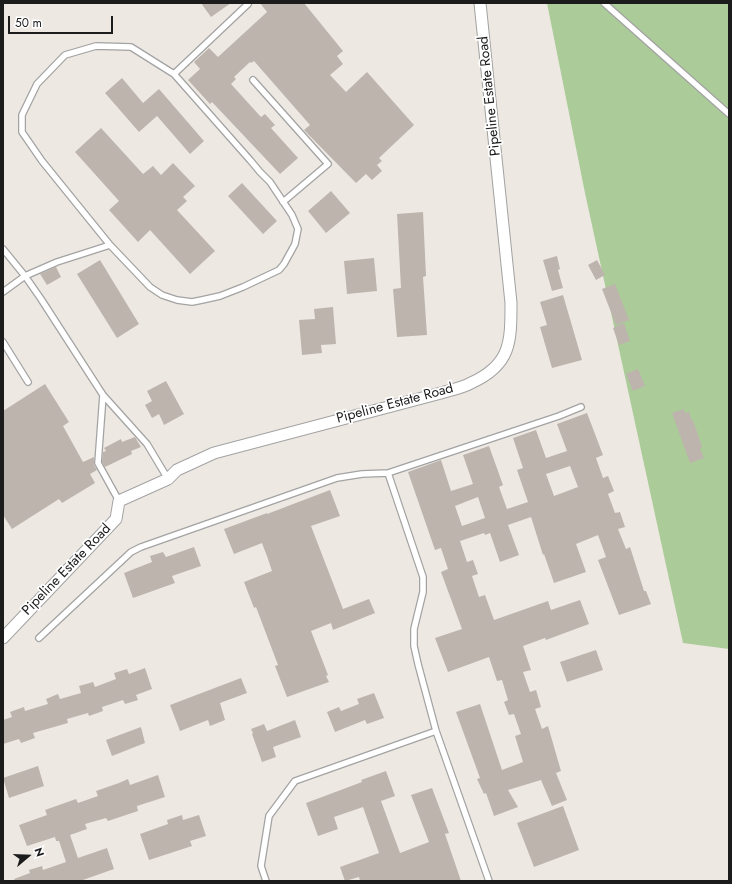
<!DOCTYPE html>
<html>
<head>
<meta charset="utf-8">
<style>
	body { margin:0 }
	#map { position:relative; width:732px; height:884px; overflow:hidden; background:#ede8e2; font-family:Jost,sans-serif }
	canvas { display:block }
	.frame { position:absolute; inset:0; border:4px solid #1c1c1c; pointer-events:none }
	.north { position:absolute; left:8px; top:836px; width:40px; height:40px; -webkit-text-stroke:3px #fff; paint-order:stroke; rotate:71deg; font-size:11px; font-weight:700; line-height:16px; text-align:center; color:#1c1c1c }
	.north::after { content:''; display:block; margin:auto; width:14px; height:18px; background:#1c1c1c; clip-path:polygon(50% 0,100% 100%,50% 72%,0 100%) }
	.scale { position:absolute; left:8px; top:16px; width:105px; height:18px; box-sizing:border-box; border:2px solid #1c1c1c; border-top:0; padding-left:5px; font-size:12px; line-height:14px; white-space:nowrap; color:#1c1c1c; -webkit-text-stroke:3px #fff; paint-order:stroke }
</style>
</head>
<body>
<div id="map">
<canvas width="732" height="884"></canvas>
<div class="frame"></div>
<div class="north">N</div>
<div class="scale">50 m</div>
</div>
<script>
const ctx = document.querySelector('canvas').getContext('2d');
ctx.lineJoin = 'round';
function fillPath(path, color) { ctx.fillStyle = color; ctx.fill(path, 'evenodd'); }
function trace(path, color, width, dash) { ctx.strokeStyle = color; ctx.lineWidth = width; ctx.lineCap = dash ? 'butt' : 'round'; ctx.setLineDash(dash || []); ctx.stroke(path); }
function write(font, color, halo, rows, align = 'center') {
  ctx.font = font + ' Jost,sans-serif'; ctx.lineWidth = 3.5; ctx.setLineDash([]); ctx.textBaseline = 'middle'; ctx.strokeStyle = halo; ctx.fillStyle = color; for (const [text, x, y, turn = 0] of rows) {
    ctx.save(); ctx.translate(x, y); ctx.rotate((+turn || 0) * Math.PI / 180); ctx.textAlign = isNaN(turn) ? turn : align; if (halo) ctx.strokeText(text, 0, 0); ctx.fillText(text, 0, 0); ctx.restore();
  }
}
const forest = new Path2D(`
	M547,3H729V649L683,643L585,193Z`);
const building = new Path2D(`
	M201,3H231L211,17Z
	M260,3H304L343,51L337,56L343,64L330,75L346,92L367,72L414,125L379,158L382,161L377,165L382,171L372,180L366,174L356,183L304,130L310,125L254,61L251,63L250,62L234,77L236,79L231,84L261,117L265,114L275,125L271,128L298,158L280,174L212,102L210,104L188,80L200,69L194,62L209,48L218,57L267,12Z
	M122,78L143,103L159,89L204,141L190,154L157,116L139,132L105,93Z
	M101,128L143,174L153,166L161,175L173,163L195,186L183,197L187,201L177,210L215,251L190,274L150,230L138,242L109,210L119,201L75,152Z
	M242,183L277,221L263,234L228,196Z
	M331,191L350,213L326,233L308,211Z
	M423,212L426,276L423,277L427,335L397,337L393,289L401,288L397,214Z
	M557,256L560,269L558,270L563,288L552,291L543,260Z
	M374,258L377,291L347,294L344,261Z
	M100,260L139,324L117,338L77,274Z
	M597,260L605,275L596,280L588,265Z
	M56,267L61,277L47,285L40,274Z
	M615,284L629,320L616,325L602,289Z
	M563,295L582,360L552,368L540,327L547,325L540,302Z
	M333,307L336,344L321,345L322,353L302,355L299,320L315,319L314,309Z
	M624,323L630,341L619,345L613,328Z
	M638,369L645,386L633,391L626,374Z
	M166,381L184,414L164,425L159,414L152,418L145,405L152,401L147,391Z
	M45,384L69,422L63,426L83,462L94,457V465L97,470L90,474L95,483L62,503L59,499L12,529L3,515V411Z
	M684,409L685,413L689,412L692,421L693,420L702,447L700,448L704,458L690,463L672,413Z
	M587,413L603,455L596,458L603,478L608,476L614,491L608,494L615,513L620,512L625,527L618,529L626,549L630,547L644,591H646L651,604L619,615L598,560L606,557L598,535L576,544L586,572L554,583L544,554L543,555L531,517L508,525L519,555L500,562L490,533L485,535L484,533L460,541L467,562L473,560L478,574L472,576L479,597L485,595L494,620L548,601L551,610L580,600L589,624L546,640L545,638L523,646L531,670L523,672L530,692L536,690L541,707L535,709L542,729L548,726L561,771L556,773L567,800L552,806L541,780L508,790L518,807L494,816L486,793L484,794L477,779L480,778L456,712L480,704L502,770L523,762L515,736L521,734L514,714L509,715L504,702L508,700L502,680L497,681L489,657L448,672L435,638L462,629L441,572L448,569L441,548L435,550L408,472L441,460L451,491L473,484L463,455L489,446L503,485L499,487L507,509L528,502L517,470L523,468L513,438L536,430L546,458L567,451L557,424ZM570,466L578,487L554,496L546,474ZM478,497L485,518L462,526L455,506Z
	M135,437L141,447L131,451L132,454L105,467L102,462L103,452L106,451L104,448L121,439L122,442Z
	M330,490L340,516L311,526L343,609L369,599L375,613L333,630L331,623L311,631L328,675L326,676L329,682L287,697L275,666L278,665L256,607L254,608L244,582L272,571L268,559L262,543L234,554L224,529L267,513V514Z
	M194,547L201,566L172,576L175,583L133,598L124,573L152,562L150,556L163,552L166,557Z
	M596,650L603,670L567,682L560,662Z
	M145,668L152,689L136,695L138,700L125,704L123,700L102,707L103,711L89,716L88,713L67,719L68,723L33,733L35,738L21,743L19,739L3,744V720L12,717L10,712L24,707L25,711L48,704L46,699L58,694L60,699L81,693L79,686L93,682L95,687L116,679L114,673L127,669L129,674Z
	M241,678L247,693L220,703L225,720L210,726L208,720L180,731L170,705Z
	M374,693L384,718L367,724L365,720L335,732L327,712L339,707L341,711L359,704L357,699Z
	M295,720L301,737L273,747L276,757L262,762L252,734L253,733L251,729L264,724L267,731Z
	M141,727L145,743L112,756L106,740Z
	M38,766L44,786L9,798L3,778Z
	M386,771L395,796L381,801L400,853L429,842L411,795L432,788L449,833L445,834L461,881H360L359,877L345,881L340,867L379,853L363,807L334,817L338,829L318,836L306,803L362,782L361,780Z
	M158,775L165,797L137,806L138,811L108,821L106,818L85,824L87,829L70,835L78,858L107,848L114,869L80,881H15L14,879L30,873L29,870L42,866L43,870L66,862L59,841H56L55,837L27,846L19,825L47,815L45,810L76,799L78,803L98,796L96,791L119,783L128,779L130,785Z
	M563,806L579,850L534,867L517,823Z
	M182,815L183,820L199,815L206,836L190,841L192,846L149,860L140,834L168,824L167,820Z`);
const service = new Path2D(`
	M604,3L729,114
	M96,46L131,47L174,74L250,160L260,172L270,182L292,215L298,229L295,244L284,264L279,270L243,287L220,296L202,300L192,302L177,300L162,295L150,287L110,245L42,161L22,132V115L37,84L65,55Z
	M174,74L248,4
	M253,80L328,164L283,202
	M3,249L25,276L41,299L103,395L147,444L168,479
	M3,292L25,276L57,262L110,245
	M3,342L28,382
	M103,395L98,463L119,501
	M388,473L423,577V592L414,629V646L418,664L436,731L489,881
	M39,638L131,552L141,547L337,478L362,474L388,473L559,416L581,407
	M266,881L261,866L269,816L295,781L436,731`);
const minor = new Path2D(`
	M3,638L116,519L119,501L168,479L177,470L214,453L441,393C451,390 462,388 471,383C511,365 511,342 511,303L480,3`);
const streetNames = [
	["Pipeline Estate Road",490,96,-96],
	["Pipeline Estate Road",395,404,-15],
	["Pipeline Estate Road",67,570,-46]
];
fillPath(forest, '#abcb98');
fillPath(building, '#bdb4ae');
trace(service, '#a3a3a3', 8);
trace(minor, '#a3a3a3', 13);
trace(service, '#fff', 5.5);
trace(minor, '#fff', 11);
write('14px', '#1c1c1c', '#fff', streetNames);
</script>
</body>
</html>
